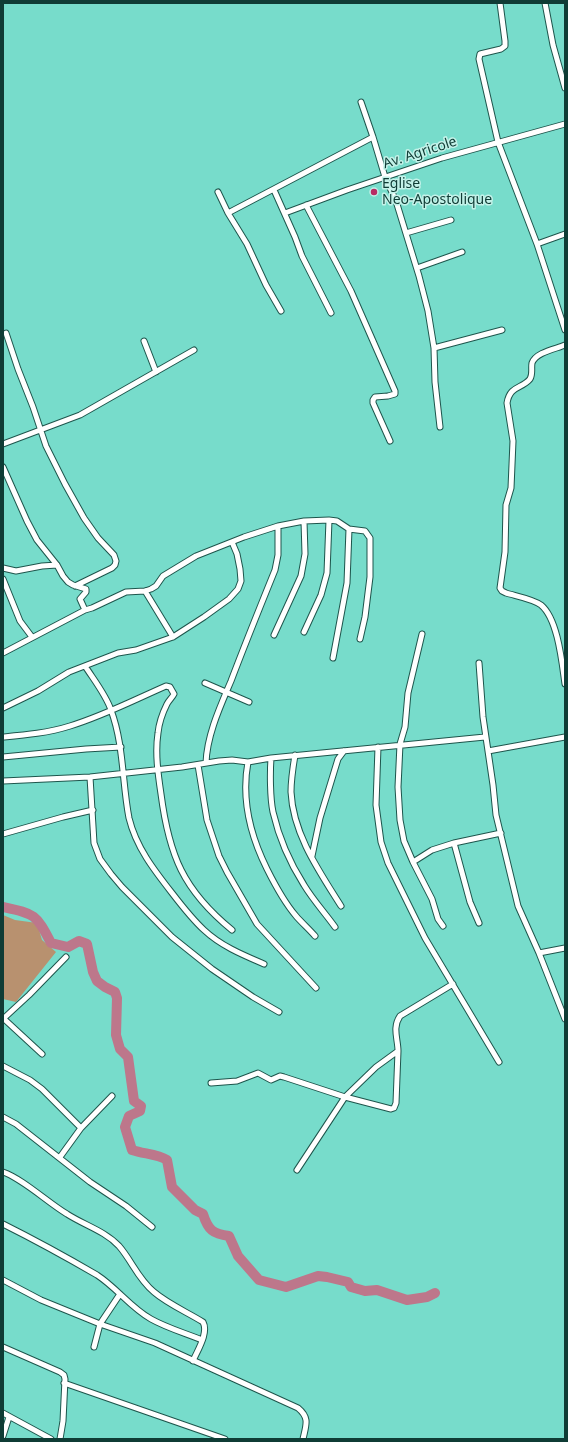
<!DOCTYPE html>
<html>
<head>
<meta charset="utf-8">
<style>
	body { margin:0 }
	#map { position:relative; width:568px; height:1442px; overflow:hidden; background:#77dccb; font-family:"Noto Sans",sans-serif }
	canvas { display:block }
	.frame { position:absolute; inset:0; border:4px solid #0f3c35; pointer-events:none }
</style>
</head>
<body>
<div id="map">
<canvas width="568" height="1442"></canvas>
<div class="frame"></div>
</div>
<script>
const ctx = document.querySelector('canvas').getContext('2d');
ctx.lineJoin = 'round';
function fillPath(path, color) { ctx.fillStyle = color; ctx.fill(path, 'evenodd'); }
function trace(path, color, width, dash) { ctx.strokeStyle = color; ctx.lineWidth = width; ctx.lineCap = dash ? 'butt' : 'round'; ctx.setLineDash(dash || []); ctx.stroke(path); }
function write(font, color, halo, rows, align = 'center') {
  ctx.font = font + ' "Noto Sans",sans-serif'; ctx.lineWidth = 3; ctx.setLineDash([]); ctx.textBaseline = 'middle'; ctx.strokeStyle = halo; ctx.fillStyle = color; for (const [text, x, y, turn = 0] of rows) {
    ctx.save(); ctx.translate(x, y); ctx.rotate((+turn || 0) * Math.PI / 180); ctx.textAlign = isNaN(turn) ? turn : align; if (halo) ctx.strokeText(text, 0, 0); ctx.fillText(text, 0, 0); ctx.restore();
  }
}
const green = new Path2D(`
	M3,915L15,920L37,923L42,940L56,952L16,1002L3,999Z`);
const river = new Path2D(`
	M3,907C35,914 36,914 51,943L68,947L79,941L87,944L93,972L97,981L105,987L115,992L117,998L116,1035L120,1049L128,1057L134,1101L141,1106L140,1111L129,1116L125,1127L132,1150C144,1154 157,1154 167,1160L172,1187L195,1210L203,1214C208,1230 213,1234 229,1236L238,1256L259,1280L286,1287L318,1276L327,1277L348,1282L351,1287L365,1291L377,1290L407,1300L427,1297L435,1293`);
const street = new Path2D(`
	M500,3L505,41V46L501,49L480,54L479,59L498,142L537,244L565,330
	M545,3L553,45L565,88
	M361,102L373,137L385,177L396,201L419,276L428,311L434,348L435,382L440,427
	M274,190L295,237L302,256L331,313
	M218,192L228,213L247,244L266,285L281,311
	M306,205L351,291L395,391V394L388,396L375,397L373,400V403L390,441
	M228,213L373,137
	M285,213L347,190L442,158L565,124
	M406,233L451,220
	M537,244L565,234
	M417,268L462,252
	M6,333L18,369L33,407L46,446L65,484L84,518L98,538L114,555L116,561L115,565L112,568L75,586
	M144,341L156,372
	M565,345C556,349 536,352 532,363C531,368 533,374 530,379C522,389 510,385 507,403L513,441L511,488L506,505L505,552L500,588L502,591L506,593C516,596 533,599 541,605C558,619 562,663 565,684
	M434,348L502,330
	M3,444L80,415L194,350
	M3,467L27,521L37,540L57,565L63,576L68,582L73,585L86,589V592L80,599L85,610
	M3,568L16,571L42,566L57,565
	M3,579L20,621L32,637
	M145,591L173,637
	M304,632L321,595L327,573L329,520
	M422,634L408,693L405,727L400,744L398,787L400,820L404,841L413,862L432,899L438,919L443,926
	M274,635L301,576L305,554L304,521
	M3,653L85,610L92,608L126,592L145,591L151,589L156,586L163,576L196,556L244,537L278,526L304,521L329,520L337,521L349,529L365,531L370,538V577L365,617L360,639
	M333,658L347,583L349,529
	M479,663L483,717L493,785L496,815L518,906L539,953L565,948
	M85,666C94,680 106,695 111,710C124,745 122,782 129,818C136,847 154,870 172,893C182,906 192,919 204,930C221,946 243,955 264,964
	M205,683L249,702
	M3,708L38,691L69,672L118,653L136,650L173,637L204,617L229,599L238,589L241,581L240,569L237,554L232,542
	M3,737C25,735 48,733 70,726C103,716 134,700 166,686L170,687L174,694C172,698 169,700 167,704C163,712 159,723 158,733C155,753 158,774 161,794C169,855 183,890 232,930
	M378,747L376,805L381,842L388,863L425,938L499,1062
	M488,751L565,737
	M295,755C293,767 291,780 291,792C293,834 319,871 341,906
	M3,757L86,749L121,747
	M271,758C270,772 270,798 273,812C279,838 290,863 304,885C313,900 325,913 335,927
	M248,762C241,800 250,835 267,869C275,885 284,902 296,916C302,923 309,929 315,936
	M206,763C207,735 220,707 231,681C245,644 260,607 275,570L278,555V526
	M198,765L207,820L219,856L227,872L257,924L316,988
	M90,777L94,843L100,859L111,874L122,887L172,937L212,969L253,997L279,1012
	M3,781L90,777L182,767L219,761L232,760L248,762L271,758L485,737
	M3,834L63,817L93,810
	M454,843L470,902L479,923
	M312,856L320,818L338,759L344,751
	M413,862L432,850L454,843L501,833
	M539,953L565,1019
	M3,1018L42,1054
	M3,1019L29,995L66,957
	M3,1066L30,1080L42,1089L81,1128
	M211,1083L237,1081L258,1073L271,1080L280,1076L284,1077L345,1097L391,1109L394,1108L396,1103L398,1051
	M3,1117L16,1124L90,1182L126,1206L152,1227
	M60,1157L81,1128L112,1096
	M297,1170L345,1097L376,1067L398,1051C398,1039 392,1028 400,1016L453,984
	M3,1172C23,1179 47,1202 67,1214C84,1225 105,1231 119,1246C132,1261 138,1279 154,1292C168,1304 187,1312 203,1322C209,1333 197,1351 193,1361
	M3,1224C35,1240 66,1257 97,1275C117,1288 131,1308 151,1319C167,1328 185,1333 202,1340
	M3,1280L41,1300L100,1324L155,1343L298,1408C310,1418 306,1425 303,1439
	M3,1347L60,1372L64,1375L65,1379L63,1421L60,1439
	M94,1347L100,1324L120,1294
	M64,1383L225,1439
	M3,1413L51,1439
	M3,1436L9,1417`);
const markers = [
	[374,192,4,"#b82c64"]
];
const streetNames = [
	["Av. Agricole",420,153,-18]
];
const poiNames = [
	["Eglise",382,184],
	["Neo-Apostolique",382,200]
];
fillPath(green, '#b8916f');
trace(river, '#bd778b', 10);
trace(street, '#1e554c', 7);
trace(street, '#fff', 5);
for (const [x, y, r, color] of markers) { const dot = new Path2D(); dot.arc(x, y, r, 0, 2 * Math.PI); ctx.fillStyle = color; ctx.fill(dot); trace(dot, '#c4f2e9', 1.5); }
write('14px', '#0f3c35', '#c4f2e9', streetNames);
write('14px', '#0f3c35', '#c4f2e9', poiNames, 'left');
</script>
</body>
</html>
